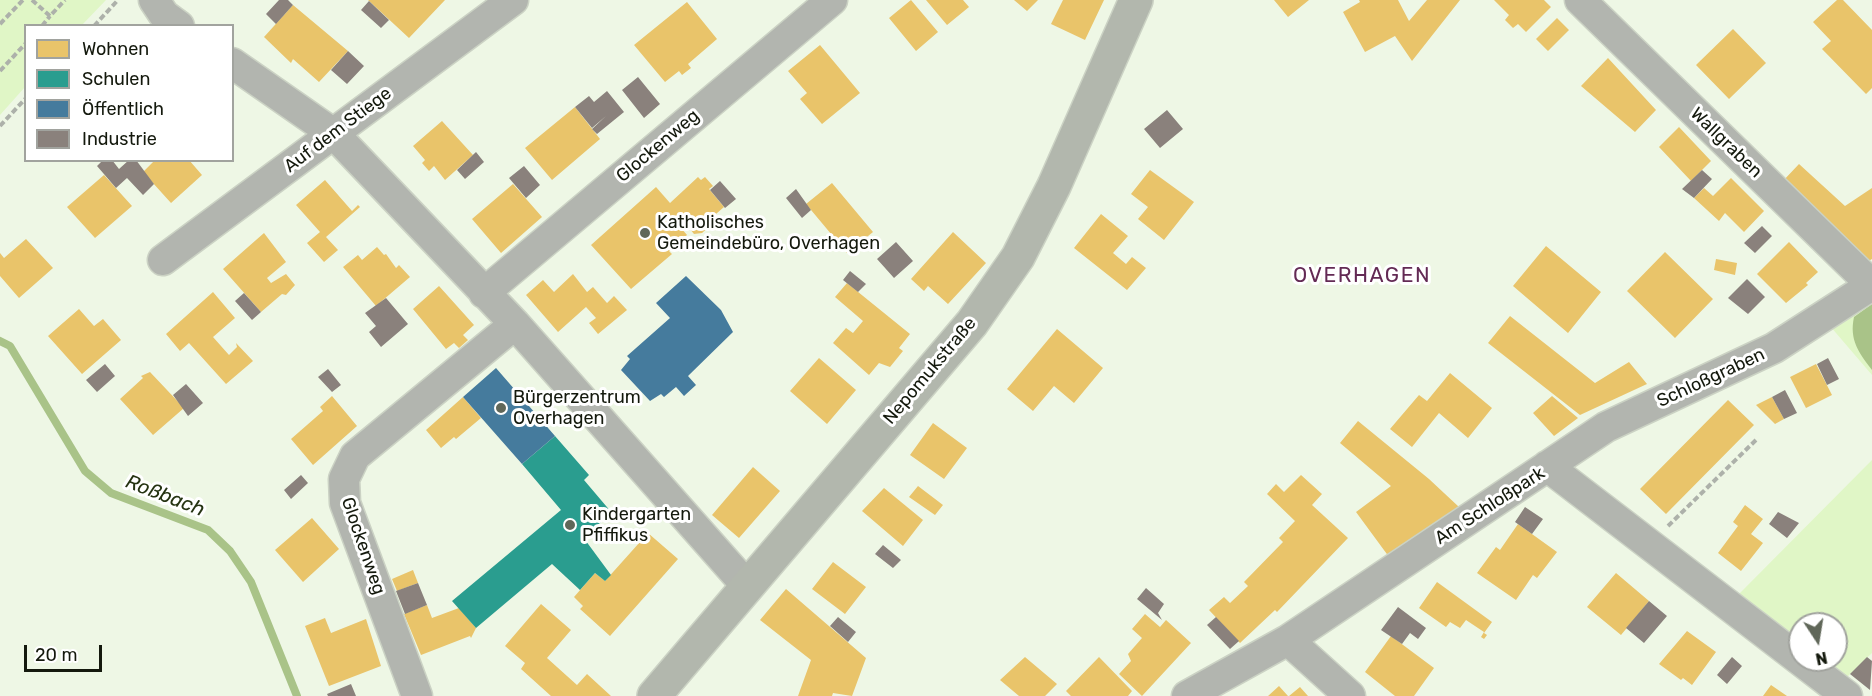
<!DOCTYPE html>
<html>
<head>
<meta charset="utf-8">
<style>
	body { margin:0 }
	#map { position:relative; width:1872px; height:696px; overflow:hidden; background:#eef7e5; font-family:Rubik,sans-serif }
	canvas { display:block }
	.legend { position:absolute; left:24px; top:24px; width:210px; height:138px; box-sizing:border-box; background:#fff; border:2px solid #a1a39e; margin:0; padding:8px 10px; list-style:none; font-size:18px; color:#14190d }
	.legend li { display:flex; align-items:center; gap:12px; height:30px }
	.legend b { width:30px; border:2px solid #a1a39e }
	.north { position:absolute; left:1788px; top:612px; width:60px; height:60px; box-sizing:border-box; background:#fff; border:2px solid #a1a39e; border-radius:50%; rotate:168deg; font-size:16px; font-weight:700; line-height:24px; text-align:center; color:#14190d }
	.north::after { content:''; display:block; margin:auto; width:21px; height:27px; background:#606759; clip-path:polygon(50% 0,100% 100%,50% 72%,0 100%) }
	.scale { position:absolute; left:24px; top:645px; width:78px; height:27px; box-sizing:border-box; border:3px solid #14190d; border-top:0; padding-left:8px; font-size:18px; line-height:21px; white-space:nowrap; color:#14190d; -webkit-text-stroke:4px #fff; paint-order:stroke }
</style>
</head>
<body>
<div id="map">
<canvas width="1872" height="696"></canvas>
<ul class="legend">
<li><b style="height:16px;background:#e9c46a"></b>Wohnen</li>
<li><b style="height:16px;background:#2a9d8f"></b>Schulen</li>
<li><b style="height:16px;background:#457b9d"></b>Öffentlich</li>
<li><b style="height:16px;background:#8a817c"></b>Industrie</li>
</ul>
<div class="north">N</div>
<div class="scale">20 m</div>
</div>
<script>
const ctx = document.querySelector('canvas').getContext('2d');
ctx.lineJoin = 'round';
function fillPath(path, color) { ctx.fillStyle = color; ctx.fill(path, 'evenodd'); }
function trace(path, color, width, dash) { ctx.strokeStyle = color; ctx.lineWidth = width; ctx.lineCap = dash ? 'butt' : 'round'; ctx.setLineDash(dash || []); ctx.stroke(path); }
function write(font, color, halo, rows, align = 'center') {
  ctx.font = font + ' Rubik,sans-serif'; ctx.lineWidth = 6; ctx.setLineDash([]); ctx.textBaseline = 'middle'; ctx.strokeStyle = halo; ctx.fillStyle = color; for (const [text, x, y, turn = 0] of rows) {
    ctx.save(); ctx.translate(x, y); ctx.rotate((+turn || 0) * Math.PI / 180); ctx.textAlign = isNaN(turn) ? turn : align; if (halo) ctx.strokeText(text, 0, 0); ctx.fillText(text, 0, 0); ctx.restore();
  }
}
const green = new Path2D(`
	M0,0H106L82,25L26,26L25,87L0,115Z
	M1872,298V375L1830,326Z
	M1872,460V653L1847,677L1824,660H1836V624H1800V642L1738,595Z`);
const water = new Path2D(`
	M1872,304V370C1859,353 1849,340 1854,317Z`);
const homes = new Path2D(`
	M368,0H445L409,38Z
	M911,0L938,32L916,51L889,18Z
	M926,0H963L969,7L947,25Z
	M1014,0H1038L1027,11Z
	M1063,0H1104L1085,40L1051,24Z
	M1274,0H1309L1288,17Z
	M1359,0H1398L1409,21L1427,0H1460L1412,61L1395,36L1365,52L1343,12L1360,2Z
	M1494,0H1544L1551,7L1526,32L1518,24L1513,28L1505,20L1509,15Z
	M1837,0H1843L1872,30V88L1866,94L1822,49L1831,41L1813,22Z
	M687,2L717,39L688,64L691,68L682,75L679,71L665,82L634,45Z
	M293,5L348,51L319,82L293,59L291,63L264,37Z
	M1557,18L1569,30L1548,51L1536,39Z
	M1733,29L1766,63L1729,99L1696,65Z
	M820,45L860,93L822,124L800,99L807,93L788,71Z
	M1608,58L1656,110L1635,132L1581,86Z
	M575,107L600,139L552,180L525,148Z
	M442,121L473,155L445,180L434,166L429,171L422,163L425,160L413,146Z
	M1679,127L1711,161L1691,181L1659,147Z
	M155,160H189L202,175L171,203L143,172Z
	M1799,164L1845,206L1872,188V259L1867,262L1782,182Z
	M1150,170L1194,202L1164,240L1138,219L1148,207L1131,194Z
	M104,175L132,206L95,238L67,207Z
	M698,177L701,180L705,177L713,186L709,189L724,207L709,220L710,226L702,233L694,234L686,224L681,228L687,235L669,251L672,254L631,289L591,245L656,187L670,203Z
	M1731,178L1764,211L1744,232L1725,213L1719,221L1694,198L1704,188L1713,196Z
	M325,180L352,211L358,205L360,207L326,237L338,250L324,262L307,243L320,232L296,205Z
	M832,183L873,232L847,253L806,204Z
	M513,184L542,217L501,253L472,219Z
	M1101,214L1128,236L1113,253L1126,264L1132,257L1146,268L1127,290L1074,248Z
	M953,232L986,263L948,304L928,286L924,291L911,279Z
	M264,233L286,262L267,278L271,283L286,274L295,285L286,295L282,294L261,312L223,269Z
	M26,239L53,268L19,298L0,276V253L4,258Z
	M1789,242L1818,272L1806,283L1808,285L1786,303L1757,274Z
	M1546,246L1601,292L1568,333L1513,286Z
	M377,247L384,255L386,254L396,268L399,265L410,277L376,306L343,267L358,255L362,260Z
	M1665,252L1713,299L1675,338L1627,291Z
	M1716,259L1737,263L1735,275L1714,270Z
	M573,274L587,292L593,287L607,303L614,296L627,310L598,334L589,323L596,318L586,307L558,332L526,295L543,280L554,292Z
	M847,283L910,334L899,348L903,351L890,367L879,363L869,375L833,343L846,328L853,333L863,321L835,297Z
	M439,286L474,325L463,335L468,340L459,348L454,343L446,349L413,309Z
	M213,292L235,318L213,337L229,355L237,347L236,343L253,361L226,384L189,343L180,351L166,334Z
	M79,309L94,326L103,319L121,340L82,374L48,336Z
	M1510,316L1595,383L1629,362L1647,384L1580,415L1488,343Z
	M1057,329L1103,368L1074,403L1054,386L1033,411L1007,389Z
	M819,358L856,390L827,424L790,391Z
	M1816,364L1832,395L1806,408L1790,377Z
	M150,372L184,408L153,435L120,399L143,378L141,376Z
	M1450,373L1492,408L1468,438L1439,413L1412,447L1390,429L1419,395L1427,401Z
	M332,396L357,426L313,465L291,439L323,411L320,407Z
	M1552,396L1578,418L1554,436L1533,413Z
	M463,397L481,418L456,439L454,437L441,448L426,430Z
	M1772,397L1784,419L1775,424L1756,405Z
	M1728,400L1754,425L1666,514L1640,489Z
	M1358,421L1429,479L1459,507L1392,561L1356,512L1391,486L1340,443Z
	M933,423L967,448L944,479L910,455Z
	M753,467L780,491L739,538L712,515Z
	M1301,475L1322,494L1312,505L1348,538L1277,612L1275,610L1240,643L1209,610L1224,597L1230,603L1248,586L1244,582L1283,542L1279,538L1295,521L1267,494L1276,484L1284,492Z
	M918,486L943,505L935,515L909,497Z
	M884,488L923,520L903,546L862,511Z
	M1745,505L1763,519L1751,534L1763,543L1741,571L1718,553L1738,526L1733,522Z
	M312,518L339,549L303,582L275,550Z
	M1518,524L1557,552L1537,578L1533,575L1516,600L1477,573L1496,547L1500,550Z
	M648,533L678,559L610,636L580,609L583,606L574,597L595,573L605,581Z
	M833,562L866,587L845,614L812,589Z
	M413,570L418,583L397,591L392,579Z
	M1616,573L1649,601L1621,635L1587,607Z
	M1437,582L1492,622L1484,633L1487,635L1484,639L1481,637L1484,632L1466,620L1460,628L1450,622L1446,627L1419,608Z
	M786,589L866,658L852,696L833,693L832,696H798L811,660L760,620Z
	M541,604L571,630L547,658L577,685L587,674L611,696H551L521,669L525,663L505,646Z
	M427,605L432,618L459,608L476,628L471,638L470,636L421,655L404,614Z
	M1145,614L1160,627L1166,620L1191,643L1142,696L1119,674L1131,661L1128,654L1142,638L1132,629Z
	M325,618L331,633L366,619L381,666L329,686L305,626Z
	M1687,631L1716,652L1692,685L1683,678L1681,680L1659,664Z
	M1391,636L1434,668L1414,696H1395L1365,672Z
	M1025,657L1057,684L1045,696H1019L1000,680Z
	M1099,657L1132,691L1128,696H1071L1066,691Z
	M1771,685L1787,696H1763Z
	M1279,686L1288,696H1268Z
	M1300,687L1308,696H1289Z`);
const schools = new Path2D(`
	M555,436L589,475L584,480L612,513L583,537L611,575L605,581L595,573L580,590L552,564L476,628L452,601L561,510L522,464Z`);
const public = new Path2D(`
	M686,276L721,310L733,332L688,376L696,385L684,396L676,387L664,397L661,394L650,401L621,370L630,359L627,356L670,318L656,303Z
	M496,368L555,436L522,464L463,397Z`);
const industry = new Path2D(`
	M279,0H288L293,5L276,24L266,14Z
	M369,1L389,20L381,28L361,10Z
	M348,51L364,66L347,84L331,70Z
	M638,77L660,104L644,118L622,90Z
	M607,91L624,112L597,134L592,129L606,116L592,128L575,107L589,96L594,102Z
	M1167,110L1183,129L1160,148L1144,129Z
	M476,152L484,162L465,179L457,170Z
	M103,160H112L119,169L129,160H136L154,184L143,195L127,178L116,188L97,166Z
	M524,166L540,185L526,198L509,178Z
	M1702,170L1712,179L1694,198L1682,189Z
	M720,181L736,199L725,208L710,190Z
	M796,189L811,210L802,218L786,198Z
	M1762,226L1772,236L1755,253L1744,243Z
	M896,242L913,261L894,278L877,259Z
	M850,271L866,284L858,292L843,280Z
	M1747,279L1765,297L1748,314L1728,298Z
	M244,293L261,312L252,320L235,301Z
	M386,298L408,324L381,347L369,332L376,326L365,313Z
	M1828,358L1839,379L1827,385L1817,364Z
	M105,364L115,376L97,392L86,380Z
	M328,369L341,385L332,392L318,377Z
	M186,384L203,403L188,416L173,395Z
	M1785,390L1797,413L1784,419L1772,397Z
	M301,475L308,483L291,499L284,490Z
	M1525,507L1543,519L1532,534L1515,522Z
	M1778,512L1799,523L1787,538L1769,524Z
	M883,545L901,560L893,568L875,554Z
	M418,583L427,605L405,614L396,591Z
	M1146,588L1164,604L1158,613L1162,620L1137,599Z
	M1649,601L1667,616L1644,643L1626,628Z
	M1398,607L1426,628L1418,639L1410,633L1402,644L1381,630Z
	M838,617L856,632L848,642L830,626Z
	M1216,617L1239,641L1230,649L1207,625Z
	M1732,657L1742,666L1727,684L1717,675Z
	M1867,657L1872,661L1870,690L1850,674Z
	M351,684L356,696H328L327,694Z`);
const stream = new Path2D(`
	M0,341L10,346L85,471L111,493L208,530L230,551L251,582L297,696`);
const path = new Path2D(`
	M32,0L50,16L65,0
	M0,24L23,0
	M42,26L50,16
	M94,26L118,0
	M0,71L26,43
	M0,126L26,98
	M1668,526L1758,438`);
const minor = new Path2D(`
	M154,0L164,15L179,26
	M1580,0L1872,285
	M232,63L334,134L515,324L747,586
	M163,260L513,0
	M484,293L832,0
	M1547,466L1800,660
	M1288,640L1350,696
	M1800,660L1847,696
	M417,696L345,503L344,479L355,456L515,324
	M1187,696L1288,640L1606,427L1774,348L1872,285`);
const major = new Path2D(`
	M654,696L972,323L1018,257L1054,186L1136,0`);
const markers = [
	[645,233,6,"#606759"],
	[501,408,6,"#606759"],
	[570,525,6,"#606759"]
];
const streetNames = [
	["Auf dem Stiege",338,130,-37],
	["Wallgraben",1726,143,44],
	["Glockenweg",658,146,-40],
	["Nepomukstraße",930,371,-50],
	["Schloßgraben",1711,378,-25],
	["Am Schloßpark",1490,506,-33],
	["Glockenweg",363,546,71]
];
const poiNames = [
	["Katholisches",657,223],
	["Gemeindebüro, Overhagen",657,244],
	["Bürgerzentrum",513,398],
	["Overhagen",513,419],
	["Kindergarten",582,515],
	["Pfiffikus",582,536]
];
const waterNames = [
	["Roßbach",165,496,21]
];
const quarterNames = [
	["OVERHAGEN",1362,276]
];
fillPath(green, '#e0f6c6');
fillPath(water, '#a9c388');
fillPath(homes, '#e9c46a');
fillPath(schools, '#2a9d8f');
fillPath(public, '#457b9d');
fillPath(industry, '#8a817c');
trace(stream, '#a9c388', 8);
trace(minor, '#cbd2c4', 33);
trace(major, '#cbd2c4', 36);
trace(path, '#adb1aa', 4, [6, 3]);
trace(minor, '#b2b5af', 30);
trace(major, '#b2b7ad', 33);
for (const [x, y, r, color] of markers) { const dot = new Path2D(); dot.arc(x, y, r, 0, 2 * Math.PI); ctx.fillStyle = color; ctx.fill(dot); trace(dot, '#fff', 2); }
write('18px', '#14190d', '#fff', streetNames);
write('18px', '#14190d', '#fff', poiNames, 'left');
write('italic 20px', '#253312', '#fff', waterNames);
ctx.letterSpacing = '1.5px';
write('21px', '#632a54', '#fff', quarterNames);
ctx.letterSpacing = '0px';
</script>
</body>
</html>
